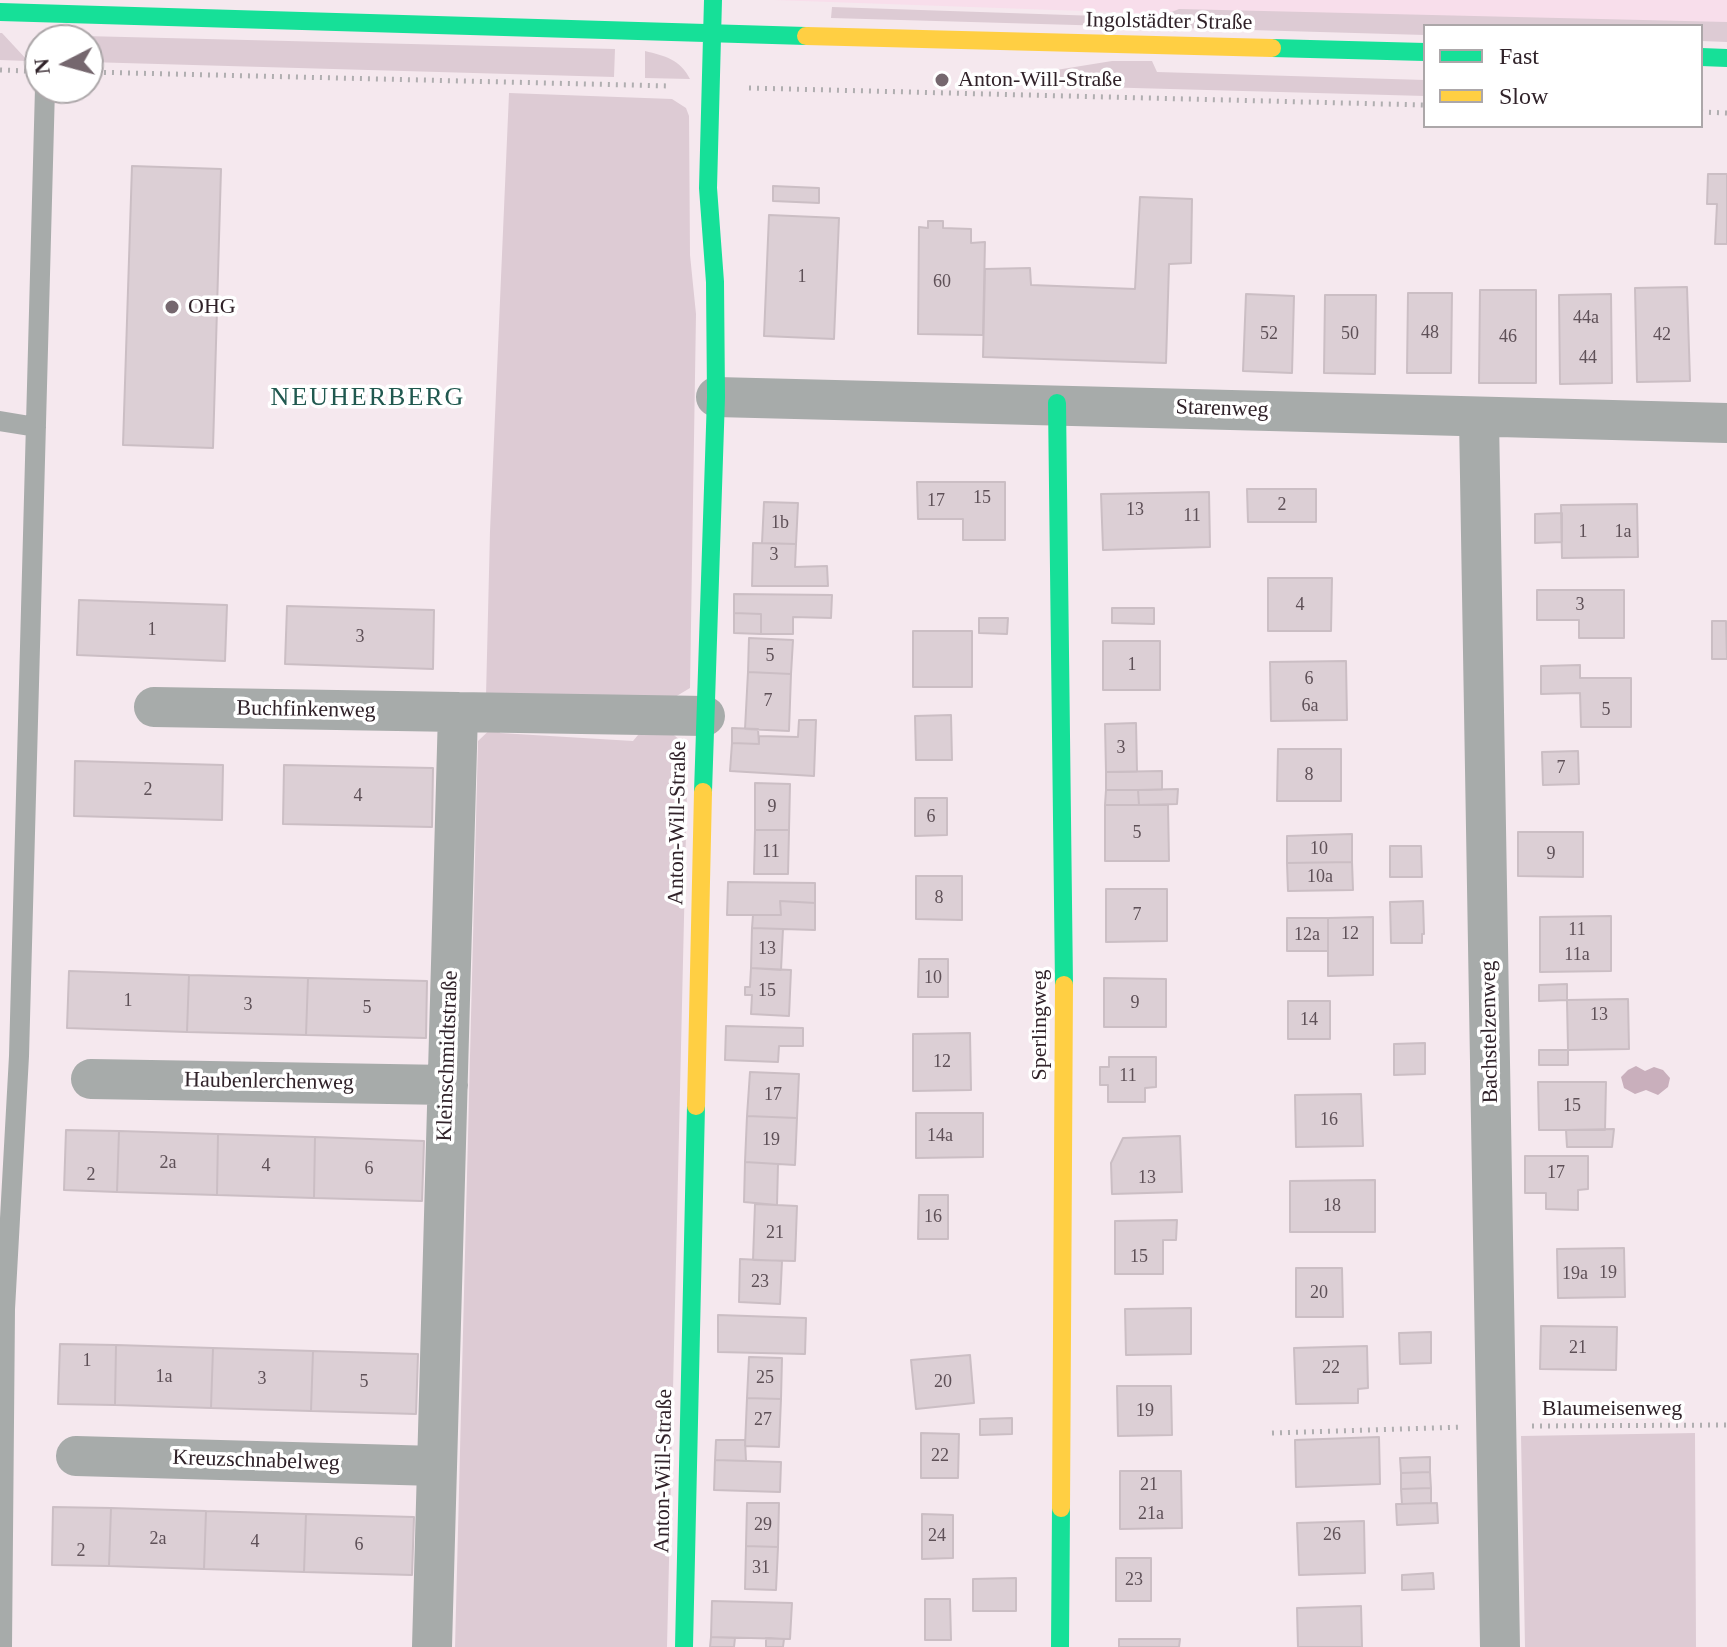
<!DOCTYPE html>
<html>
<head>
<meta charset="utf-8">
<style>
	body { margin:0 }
	#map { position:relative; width:1727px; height:1647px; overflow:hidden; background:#f5e8ee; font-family:Georgia,serif }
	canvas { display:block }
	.legend { position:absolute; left:1423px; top:24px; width:280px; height:104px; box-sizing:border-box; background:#fff; border:2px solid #aca7a9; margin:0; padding:10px 14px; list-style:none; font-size:24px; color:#302229 }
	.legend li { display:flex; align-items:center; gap:16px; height:40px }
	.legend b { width:40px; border:2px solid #aca7a9 }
	.north { position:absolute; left:24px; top:24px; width:80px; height:80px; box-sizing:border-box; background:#fff; border:2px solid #aca7a9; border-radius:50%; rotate:264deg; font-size:22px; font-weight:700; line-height:32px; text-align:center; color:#302229 }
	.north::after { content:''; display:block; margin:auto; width:28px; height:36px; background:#75676e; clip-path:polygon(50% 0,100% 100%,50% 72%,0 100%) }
</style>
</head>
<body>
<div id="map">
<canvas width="1727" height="1647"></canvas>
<ul class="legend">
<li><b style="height:10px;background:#16e098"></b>Fast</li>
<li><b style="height:10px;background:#ffcf43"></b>Slow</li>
</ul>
<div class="north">N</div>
</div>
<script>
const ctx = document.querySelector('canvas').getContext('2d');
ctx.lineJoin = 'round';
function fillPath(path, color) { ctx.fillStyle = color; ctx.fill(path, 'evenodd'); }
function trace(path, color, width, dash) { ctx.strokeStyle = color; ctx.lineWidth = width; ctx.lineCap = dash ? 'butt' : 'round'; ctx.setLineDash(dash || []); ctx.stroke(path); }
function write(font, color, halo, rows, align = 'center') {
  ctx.font = font + ' Georgia,serif'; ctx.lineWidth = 7; ctx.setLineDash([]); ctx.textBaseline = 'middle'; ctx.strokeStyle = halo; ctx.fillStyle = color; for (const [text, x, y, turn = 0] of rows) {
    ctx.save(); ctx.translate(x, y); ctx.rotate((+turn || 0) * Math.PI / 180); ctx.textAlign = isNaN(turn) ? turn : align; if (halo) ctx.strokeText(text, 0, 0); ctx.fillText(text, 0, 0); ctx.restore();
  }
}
const built = new Path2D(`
	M774,0H1727V29L1701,26L1252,17Z`);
const green = new Path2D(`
	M832,7L1157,18L1179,9L1727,22V42L1701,41V26H1425V35L831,18Z
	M0,33H2L28,61L0,60Z
	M84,36L615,49L614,77L88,62V40H82Z
	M645,51C665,56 680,59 690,79L645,78Z
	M1112,61H1152L1157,72L1425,80V96L1025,85V75Z
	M509,93L672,99L686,108L689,116L690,255L696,314L690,688L670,700L486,696L490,531Z
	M497,723L500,733L633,741L643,729L668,730L688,747L667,1647H455L478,741Z
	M1695,1433L1696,1647H1525L1521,1436Z`);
const water = new Path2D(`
	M1636,1066L1645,1071L1654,1067L1663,1070L1670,1078L1668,1087L1658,1095L1646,1090L1635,1094L1624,1088L1621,1077L1628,1070Z`);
const building = new Path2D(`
	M132,166L221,169L213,448L123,445Z
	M1708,174H1727V244H1715L1717,204H1707Z
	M773,186L819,188V203L773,201Z
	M1140,197L1192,199L1191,263L1169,264L1166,363L983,357L985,269L1030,268L1031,285L1135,289Z
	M769,215L839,218L834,339L764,336Z
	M928,221H943V228L971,229V243L985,242L983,335L918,334L919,227L928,228Z
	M1687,287L1690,381L1637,382L1635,288Z
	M1480,290H1536V383H1479Z
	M1408,293H1452L1451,373H1407Z
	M1246,294L1294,296L1292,373L1243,371Z
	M1611,294L1612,383L1560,384L1559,295Z
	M1325,295H1376L1375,374L1324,373Z
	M917,482H1005V540H963V519H918Z
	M1247,489H1316V522H1248Z
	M1209,492L1210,547L1103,550L1101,494Z
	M764,502L798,503L796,544L762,543Z
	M1637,504L1638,557L1562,558L1561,505Z
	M1562,513V542L1535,543V514Z
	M753,543L796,544L795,567L827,566L828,586H752Z
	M1268,578H1332L1331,631H1268Z
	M1537,590H1624V638H1579V620H1537Z
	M734,594L832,595L831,618L793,617V634H761V614L734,613Z
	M79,600L227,605L225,661L77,655Z
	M287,606L434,610L433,669L285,664Z
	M1112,608H1154V624L1112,623Z
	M734,613L761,614V634L734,633Z
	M979,618H1008L1007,634L979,633Z
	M1712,621H1726L1727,659H1712Z
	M913,631H972V687H913Z
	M749,638L793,640L791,674L748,672Z
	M1103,641H1160V690H1103Z
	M1346,661L1347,720L1271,721L1270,662Z
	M1580,665V678H1631V727H1581L1580,693L1541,694V666Z
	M748,672L791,674L789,731L745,729Z
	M951,715L952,760H916L915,716Z
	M799,720H816L814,776L730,771L732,743L759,744V736L798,737Z
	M1136,723L1137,772H1106L1105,724Z
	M732,728L758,729L759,744L732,743Z
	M1278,749H1341V801H1277Z
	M1578,751L1579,784L1543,785L1542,752Z
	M75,761L223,765L222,820L74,816Z
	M284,765L433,768L432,827L283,824Z
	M1162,771V790H1106V772Z
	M755,783L790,784L789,830H755Z
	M1178,789L1177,804L1139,805L1138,790Z
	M1106,790H1138L1139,805H1105Z
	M915,798H947V835L915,836Z
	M1105,805H1168L1169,861H1105Z
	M755,830H789L788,874H754Z
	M1518,832H1583V877L1518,876Z
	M1352,834V862L1287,863V836Z
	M1390,846H1421L1422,877H1390Z
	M1352,862L1353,890L1288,891L1287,863Z
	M916,876H962V920L916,919Z
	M728,882L815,883V903L780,901L781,915H727Z
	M1106,889H1167V941L1106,942Z
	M780,901L815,903V930L752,928L753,915H781Z
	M1423,901L1424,934H1422V943H1391L1390,902Z
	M1611,916V971L1540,972V917Z
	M1373,917V975L1328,976V918Z
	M1287,918H1328V951H1287Z
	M752,928L783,929L781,970L751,968Z
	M919,959H948V997H918Z
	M751,968L791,970L789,1016L751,1014L752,995H745V987H750Z
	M69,971L189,975L187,1032L67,1028Z
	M189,975L308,978L306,1035L187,1032Z
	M308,978L427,981L426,1038L306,1035Z
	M1104,978L1166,979V1027H1104Z
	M1567,984V1000L1539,1001V985Z
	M1628,999L1629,1049L1568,1050L1567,1000Z
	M1288,1001H1330V1039H1288Z
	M726,1026L803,1028V1046H779L778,1062L725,1060Z
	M970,1033L971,1090L913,1091V1034Z
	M1425,1043V1074L1394,1075V1044Z
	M1539,1050H1568V1065H1539Z
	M1109,1057H1156V1087L1145,1088V1102H1108V1085H1100V1067H1109Z
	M750,1072L799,1074L797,1118L747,1116Z
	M1538,1082H1606L1605,1130H1539Z
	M1361,1094L1363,1146L1296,1147L1295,1095Z
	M916,1113H983V1157L916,1158Z
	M747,1116L797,1118L795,1165L745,1162Z
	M1614,1129L1612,1147H1567L1566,1130Z
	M66,1130L119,1131L117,1192L64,1190Z
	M119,1131L218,1134L217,1195L117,1192Z
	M218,1134L315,1137L314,1198L217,1195Z
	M1180,1136L1182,1192L1112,1194L1111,1163L1123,1138Z
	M315,1137L424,1141L422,1201L314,1198Z
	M1525,1156H1588V1189L1578,1190V1210L1546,1209V1193H1525Z
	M745,1162L778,1164L777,1205L744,1202Z
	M1375,1180V1232H1290V1181Z
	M919,1195H948V1239H918Z
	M755,1204L797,1206L795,1261L753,1260Z
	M1177,1220L1176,1240H1163V1274H1115V1221Z
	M1624,1248L1625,1297L1558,1298L1557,1249Z
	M740,1259L782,1261L780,1304L739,1302Z
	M1296,1268H1342L1343,1317H1296Z
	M1191,1308V1354L1126,1355L1125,1309Z
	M718,1315L806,1318L805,1354L718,1352Z
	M1541,1326L1617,1327L1616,1370L1540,1369Z
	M1431,1332V1363L1400,1364L1399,1333Z
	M60,1344L116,1345L115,1405L58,1404Z
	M116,1345L213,1348L211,1408L115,1405Z
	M1367,1346L1368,1388L1358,1389V1403L1296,1404L1294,1348Z
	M213,1348L313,1351L311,1411L211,1408Z
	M313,1351L418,1354L416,1414L311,1411Z
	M970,1355L974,1403L916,1409L911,1360Z
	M749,1357L782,1358L781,1399L747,1398Z
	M1117,1386H1171L1172,1435L1118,1436Z
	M747,1398L781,1399L779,1447L745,1446Z
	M1012,1418V1434L980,1435V1419Z
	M921,1433L959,1434L958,1478H921Z
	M1379,1437L1380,1484L1296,1487L1295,1440Z
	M716,1440H745L746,1461L715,1460Z
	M1430,1457V1472L1401,1473L1400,1458Z
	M715,1460L781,1462L780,1492L714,1490Z
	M1120,1471H1181L1182,1528L1120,1529Z
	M1430,1472L1431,1488L1401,1489V1473Z
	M1431,1488V1503L1402,1504L1401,1489Z
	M747,1503H779L778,1547L746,1546Z
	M1437,1503L1438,1523L1397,1525L1396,1504Z
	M53,1507L111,1508L109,1566L52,1565Z
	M111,1508L206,1511L204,1569L109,1566Z
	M206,1511L306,1514L304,1572L204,1569Z
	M306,1514L414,1517L412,1575L304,1572Z
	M922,1514L953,1515V1558L922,1559Z
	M1364,1521L1365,1573L1299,1575L1297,1523Z
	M746,1546L778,1547L776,1590L745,1589Z
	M1116,1558H1151V1601H1116Z
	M1433,1573L1434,1589L1402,1590V1575Z
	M1016,1578V1611H973V1579Z
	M925,1599H950L951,1640H925Z
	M712,1601L792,1603L790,1639L711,1637Z
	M1361,1606L1362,1647H1298L1297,1608Z
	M711,1637L735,1638L734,1647H710Z
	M766,1638L784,1639L783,1647H766Z
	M1119,1639H1180L1179,1647H1119Z`);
const path = new Path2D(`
	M0,70L27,71
	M88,72L671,86
	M749,88L1425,105
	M1701,112L1727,113
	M1532,1426L1727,1425
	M1272,1433L1462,1427`);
const lane = new Path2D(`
	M0,421L36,427
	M2,1647L5,1309L19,1056L45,88`);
const street = new Path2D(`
	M716,397C1053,403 1390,416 1727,423
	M1479,418L1500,1647
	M154,707L458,712
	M91,1079L448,1085
	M76,1456L436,1466
	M432,1647L458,712L705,716`);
const fast = new Path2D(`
	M0,12L806,36
	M1272,48L1425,52
	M1701,57L1727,58
	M1057,403L1064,985
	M703,792L716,397L715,282L708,188L713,0
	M684,1647L696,1106
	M1060,1647L1061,1508`);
const slow = new Path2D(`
	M806,36L1272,48
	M696,1106L703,792
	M1061,1508L1064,985`);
const markers = [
	[942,80,8,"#75676e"],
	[172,307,8,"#75676e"]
];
const numberNames = [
	["1",802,277],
	["60",942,282],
	["44a",1586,318],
	["48",1430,333],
	["52",1269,334],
	["50",1350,334],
	["42",1662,335],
	["46",1508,337],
	["44",1588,358],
	["15",982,498],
	["17",936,501],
	["2",1282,505],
	["13",1135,510],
	["11",1192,516],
	["1b",780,523],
	["1",1583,532],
	["1a",1623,532],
	["3",774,555],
	["4",1300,605],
	["3",1580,605],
	["1",152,630],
	["3",360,637],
	["5",770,656],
	["1",1132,665],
	["6",1309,679],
	["7",768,701],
	["6a",1310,706],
	["5",1606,710],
	["3",1121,748],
	["7",1561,768],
	["8",1309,775],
	["2",148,790],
	["4",358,796],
	["9",772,807],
	["6",931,817],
	["5",1137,833],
	["10",1319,849],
	["11",771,852],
	["9",1551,854],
	["10a",1320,877],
	["8",939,898],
	["7",1137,915],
	["11",1577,930],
	["12",1350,934],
	["12a",1307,935],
	["13",767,949],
	["11a",1577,955],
	["10",933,978],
	["15",767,991],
	["1",128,1001],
	["9",1135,1003],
	["3",248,1005],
	["5",367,1008],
	["13",1599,1015],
	["14",1309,1020],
	["12",942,1062],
	["11",1128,1076],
	["17",773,1095],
	["15",1572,1106],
	["16",1329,1120],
	["14a",940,1136],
	["19",771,1140],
	["2a",168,1163],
	["4",266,1166],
	["6",369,1169],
	["17",1556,1173],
	["2",91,1175],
	["13",1147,1178],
	["18",1332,1206],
	["16",933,1217],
	["21",775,1233],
	["15",1139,1257],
	["19",1608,1273],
	["19a",1575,1274],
	["23",760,1282],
	["20",1319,1293],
	["21",1578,1348],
	["1",87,1361],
	["22",1331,1368],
	["1a",164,1377],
	["25",765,1378],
	["3",262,1379],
	["5",364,1382],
	["20",943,1382],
	["19",1145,1411],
	["27",763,1420],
	["22",940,1456],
	["21",1149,1485],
	["21a",1151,1514],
	["29",763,1525],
	["26",1332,1535],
	["24",937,1536],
	["2a",158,1539],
	["4",255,1542],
	["6",359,1545],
	["2",81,1551],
	["31",761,1568],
	["23",1134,1580]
];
const streetNames = [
	["Ingolstädter Straße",1169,22,1],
	["Starenweg",1222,409,2],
	["Buchfinkenweg",306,710,1],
	["Anton-Will-Straße",678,823,-89],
	["Sperlingweg",1040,1025,-90],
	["Bachstelzenweg",1490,1032,-91],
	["Kleinschmidtstraße",448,1056,-88],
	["Haubenlerchenweg",269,1082,1],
	["Blaumeisenweg",1612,1409],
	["Kreuzschnabelweg",256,1461,2],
	["Anton-Will-Straße",664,1471,-89]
];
const poiNames = [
	["Anton-Will-Straße",958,80],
	["OHG",188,307]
];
const quarterNames = [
	["NEUHERBERG",368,398]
];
fillPath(built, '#f8deeb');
fillPath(green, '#ddcbd4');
fillPath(water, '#c9afbc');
fillPath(building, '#dccfd5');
trace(building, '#cbbec4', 2);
trace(path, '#b0aeb0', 5, [2, 6]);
trace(lane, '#a7abaa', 20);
trace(street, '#a7abaa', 40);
trace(fast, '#16e098', 18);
trace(slow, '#ffcf43', 18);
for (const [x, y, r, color] of markers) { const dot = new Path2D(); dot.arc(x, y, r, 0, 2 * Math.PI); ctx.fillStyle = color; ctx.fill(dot); trace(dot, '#fff', 3); }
write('18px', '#5e5057', null, numberNames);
write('22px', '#302229', '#fff', streetNames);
write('22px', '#302229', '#fff', poiNames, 'left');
ctx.letterSpacing = '2px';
write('26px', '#20584f', '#fff', quarterNames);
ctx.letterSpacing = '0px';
</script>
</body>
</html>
